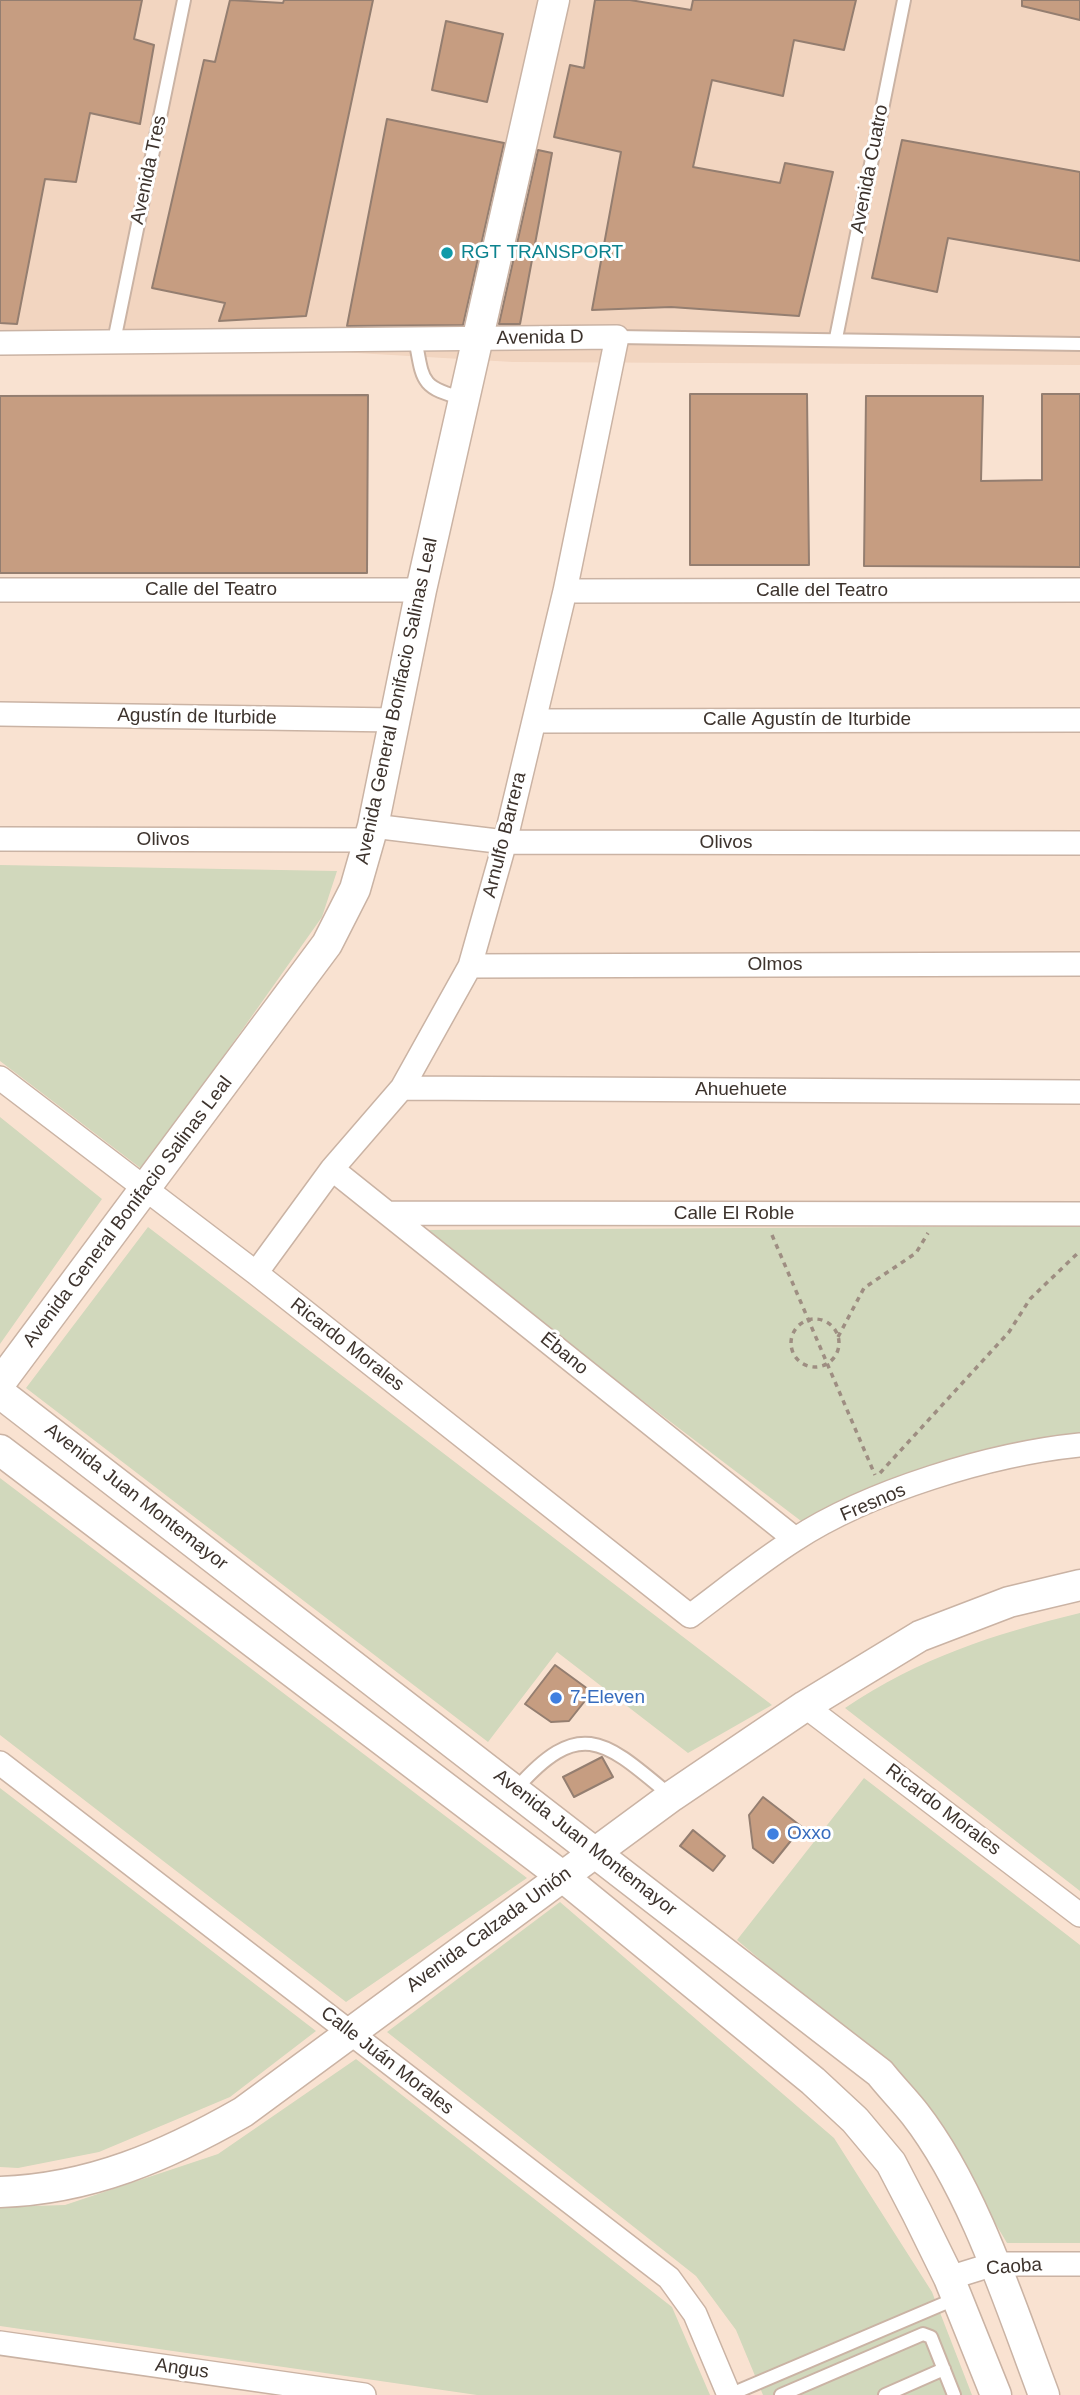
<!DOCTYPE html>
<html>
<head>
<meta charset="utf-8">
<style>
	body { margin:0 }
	canvas { display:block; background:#f9e2d1 }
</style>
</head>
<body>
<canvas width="1080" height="2395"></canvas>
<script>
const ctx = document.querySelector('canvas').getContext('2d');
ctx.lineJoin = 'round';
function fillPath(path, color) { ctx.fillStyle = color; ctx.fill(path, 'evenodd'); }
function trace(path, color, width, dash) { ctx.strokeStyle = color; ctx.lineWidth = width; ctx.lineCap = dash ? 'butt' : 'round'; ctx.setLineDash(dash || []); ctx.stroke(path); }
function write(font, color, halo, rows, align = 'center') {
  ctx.font = font + ' Arial,sans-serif'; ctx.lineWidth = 6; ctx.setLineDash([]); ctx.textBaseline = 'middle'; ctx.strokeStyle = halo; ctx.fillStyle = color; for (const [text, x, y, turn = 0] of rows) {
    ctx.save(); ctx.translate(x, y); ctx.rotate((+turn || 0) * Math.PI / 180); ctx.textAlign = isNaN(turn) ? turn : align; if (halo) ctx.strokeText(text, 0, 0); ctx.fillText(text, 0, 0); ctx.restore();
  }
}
const built = new Path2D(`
	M0,0H1080V365L513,362L114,339L0,337Z`);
const green = new Path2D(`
	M0,865L337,871L322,917L143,1170L0,1061Z
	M0,1117L102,1199L0,1344Z
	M1080,1226V1436L805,1524L418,1230Z
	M148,1227L772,1705L688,1753L557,1652L488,1742L26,1388Z
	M0,1478L527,1878L346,2002L0,1735Z
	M1080,1613V1891L845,1708C919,1658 994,1634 1080,1613Z
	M864,1778L1080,1945V2243H1007L924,2104L856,2041L737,1940Z
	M0,1788L316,2031L230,2097L99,2152L18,2168L0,2167Z
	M560,1902L834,2138L932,2292L972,2395H763L736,2330L696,2276L387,2032Z
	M356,2059L672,2307L710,2395H477L0,2326V2207L65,2205L218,2154Z`);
const building = new Path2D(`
	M0,0H142L134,39L154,45L140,124L90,113L76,182L45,179L17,324L0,323Z
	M230,0L283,3L284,0H373L306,316L219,321L225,303L152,288L204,60L215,62Z
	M595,0H630L691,10L693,0H856L844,50L794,40L783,96L712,80L693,167L780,183L785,163L833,172L799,316L671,307L592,310L621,152L554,137L570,65L584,68Z
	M1022,0H1080V20L1022,6Z
	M446,21L503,34L487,102L432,90Z
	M387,119L504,143L463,325L347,326Z
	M902,140L1080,172V261L948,238L937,292L872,278Z
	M538,150L552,153L520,324H499Z
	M690,394H807L809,565H690Z
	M1042,394H1080V567L864,566L866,396H983L981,481L1042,480Z
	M368,395L367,573H0V396Z
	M555,1665L592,1692L569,1721L551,1722L525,1704Z
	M602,1757L613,1777L574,1797L563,1777Z
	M763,1797L802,1827L773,1863L753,1848L749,1815Z
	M693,1830L725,1856L713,1871L680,1846Z`);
const path = new Path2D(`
	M772,1235L875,1475
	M791 1343a24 24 0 1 1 48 0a24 24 0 1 1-48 0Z
	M838,1337L864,1288L916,1253L928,1233
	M880,1473L1009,1332L1030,1299L1080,1251`);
const service = new Path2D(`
	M617,337L1080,344
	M415,338C423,379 419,388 463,398
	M836,338L904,0
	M114,341L184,0
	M516,1789C581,1715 606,1742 671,1796
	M729,2395L957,2298
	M781,2395L923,2334L931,2337L954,2395
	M885,2395L944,2369`);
const minor = new Path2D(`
	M0,343L617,337L565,591L505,842L470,966L402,1088L332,1169L256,1273
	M0,590H421
	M565,591L1080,590
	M0,714L395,720
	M534,721L1080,720
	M373,826L505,842L1080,843
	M0,839L368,840
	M470,966L1080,964
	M0,1078L256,1273L690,1616C725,1590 758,1563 794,1540C869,1491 991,1454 1080,1445
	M402,1088L1080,1092
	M332,1169L795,1539
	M389,1213L1080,1214
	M805,1706L1080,1915
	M0,1763L669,2278L695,2314L729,2395
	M949,2278L994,2264H1080
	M0,2343L364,2395`);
const tertiary = new Path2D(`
	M0,1383L327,944L355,889L373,826L421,590L554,0
	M0,1393L880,2073C891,2087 904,2100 915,2114C974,2190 1010,2305 1044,2395
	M0,1450L563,1877L813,2081L855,2120L891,2163L917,2213L949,2278L996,2395
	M0,2192C90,2189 166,2156 243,2112L672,1796L805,1706L920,1636L1009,1602L1080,1585`);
const markers = [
	[447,253,7,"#0f9aa8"],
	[556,1698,7,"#3f7fe0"],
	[773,1834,7,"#3f7fe0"]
];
const streetNames = [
	["Avenida Cuatro",870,169,-79],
	["Avenida Tres",149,170,-78],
	["Avenida D",540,338,-1],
	["Calle del Teatro",211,590],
	["Calle del Teatro",822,591],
	["Avenida General Bonifacio Salinas Leal",397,701,-78],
	["Agustín de Iturbide",197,717,1],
	["Calle Agustín de Iturbide",807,720],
	["Arnulfo Barrera",505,835,-76],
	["Olivos",163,840],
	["Olivos",726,843],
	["Olmos",775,965],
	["Ahuehuete",741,1090],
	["Avenida General Bonifacio Salinas Leal",128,1212,-53],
	["Calle El Roble",734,1214],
	["Ricardo Morales",347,1345,38],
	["Ébano",564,1354,39],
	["Avenida Juan Montemayor",136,1497,38],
	["Fresnos",873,1503,-23],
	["Ricardo Morales",943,1810,37],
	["Avenida Juan Montemayor",585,1843,38],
	["Avenida Calzada Unión",489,1930,-36],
	["Calle Juán Morales",387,2061,38],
	["Caoba",1014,2267,-4],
	["Angus",182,2369,8]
];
const cultureNames = [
	["RGT TRANSPORT",461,253]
];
const shopNames = [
	["7-Eleven",570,1698],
	["Oxxo",787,1834]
];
fillPath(built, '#f2d5c0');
fillPath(green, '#d1d8bc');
fillPath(building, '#c69d81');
trace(building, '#947e70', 2);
trace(service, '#cab3a4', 16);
trace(minor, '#cab3a4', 26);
trace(tertiary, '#cab3a4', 33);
trace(path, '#9e8e82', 3.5, [5, 5]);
trace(service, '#fff', 12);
trace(minor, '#fff', 23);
trace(tertiary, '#fff', 30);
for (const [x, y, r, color] of markers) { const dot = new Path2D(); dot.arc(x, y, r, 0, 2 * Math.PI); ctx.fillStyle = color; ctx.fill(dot); trace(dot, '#fff', 2.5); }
write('19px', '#3d332d', '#fff', streetNames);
write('19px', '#0d838f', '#fff', cultureNames, 'left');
write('19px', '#366cbe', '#fff', shopNames, 'left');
</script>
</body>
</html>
